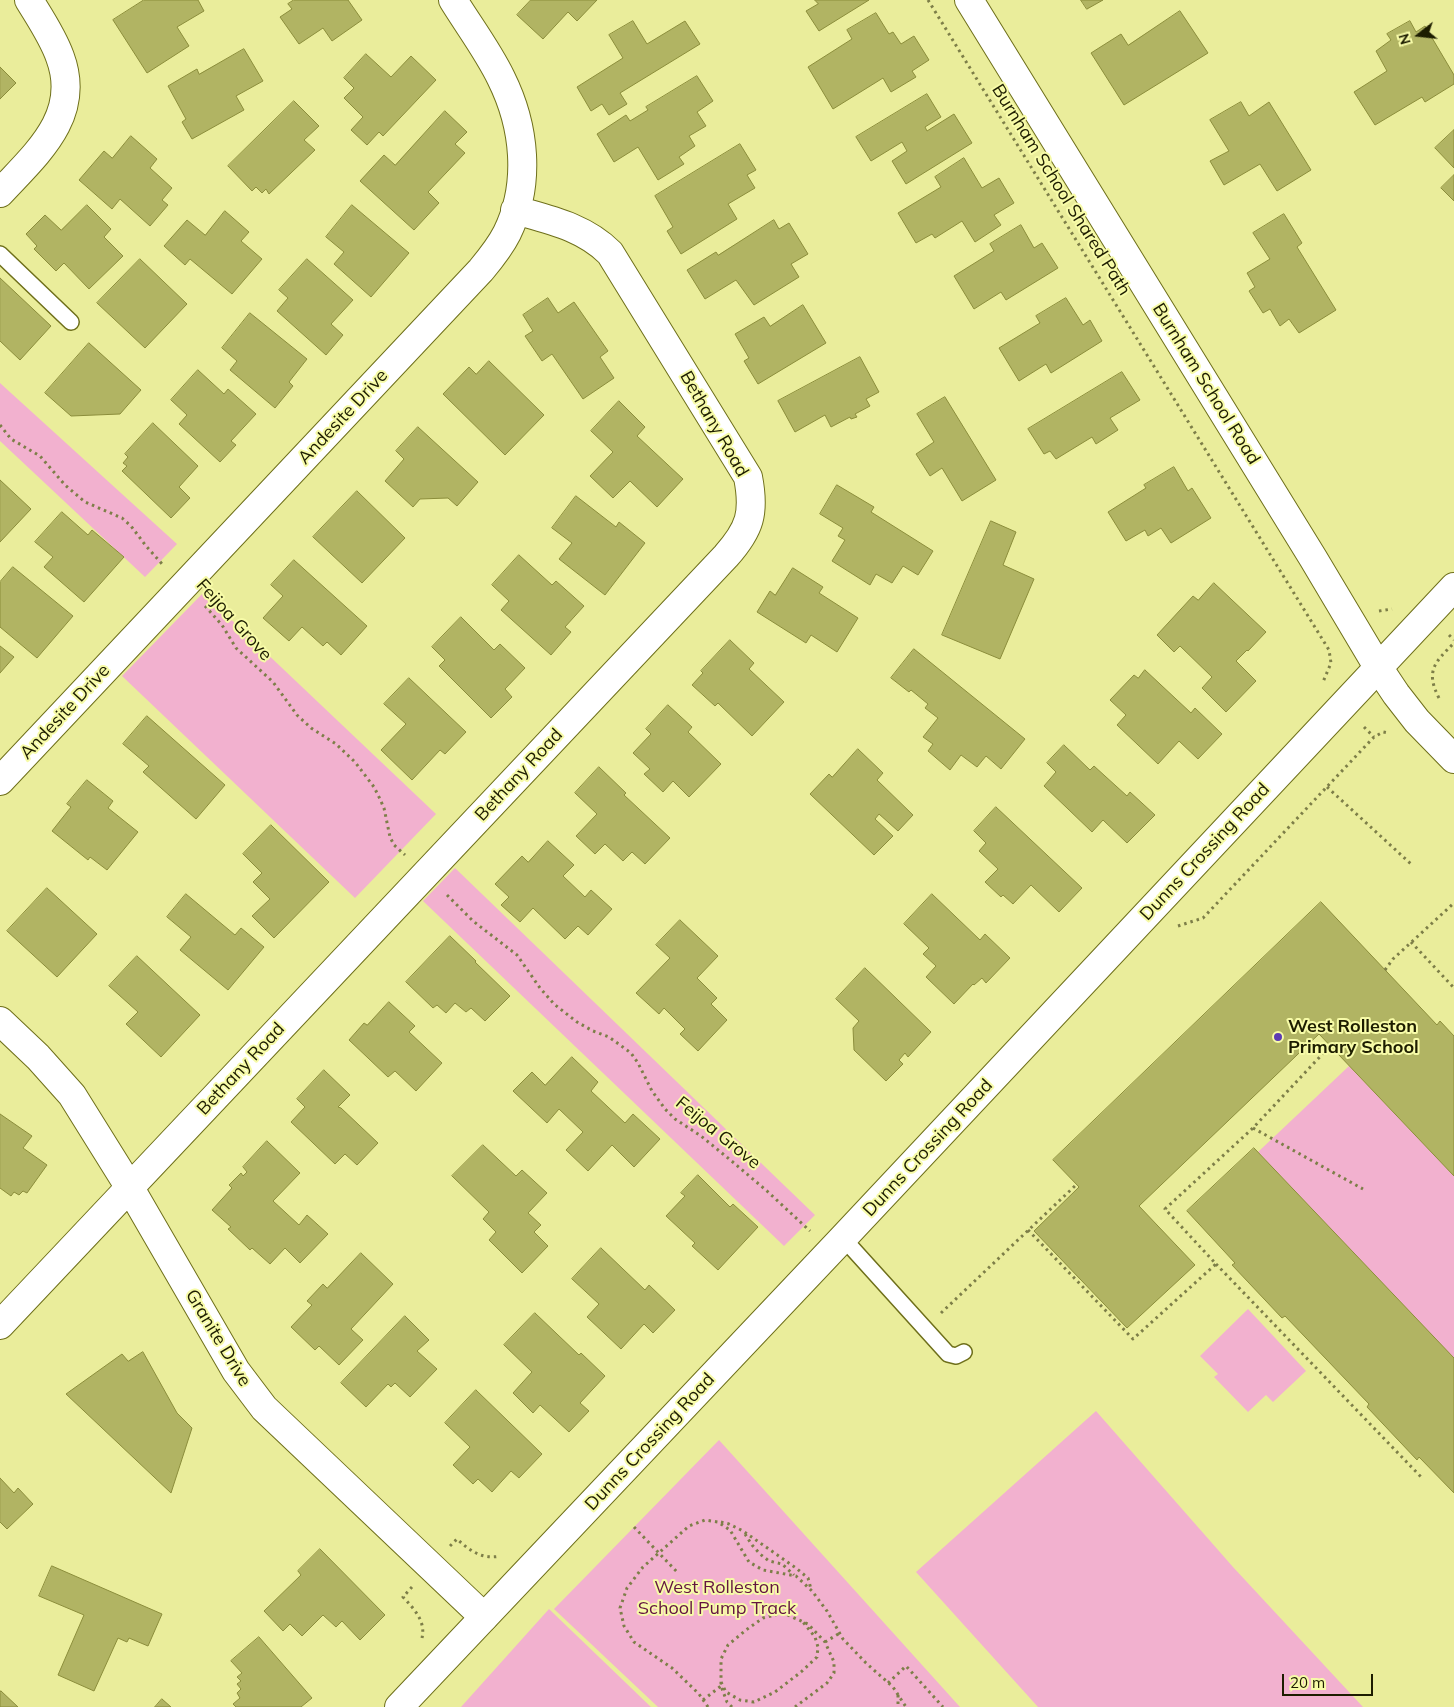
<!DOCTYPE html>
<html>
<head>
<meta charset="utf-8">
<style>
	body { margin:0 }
	#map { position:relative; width:1454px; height:1707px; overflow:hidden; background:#eaed9b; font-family:Mulish,sans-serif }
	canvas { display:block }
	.north { position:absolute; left:1394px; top:10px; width:50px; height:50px; -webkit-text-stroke:4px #f7fba8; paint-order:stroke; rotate:254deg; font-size:14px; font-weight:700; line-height:20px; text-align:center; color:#1d1d00 }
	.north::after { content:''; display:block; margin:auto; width:18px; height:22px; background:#1d1d00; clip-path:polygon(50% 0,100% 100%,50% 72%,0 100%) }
	.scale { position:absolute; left:1282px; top:1674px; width:91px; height:22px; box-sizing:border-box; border:2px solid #1d1d00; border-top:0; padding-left:6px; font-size:15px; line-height:18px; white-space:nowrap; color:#1d1d00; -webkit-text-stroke:4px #f7fba8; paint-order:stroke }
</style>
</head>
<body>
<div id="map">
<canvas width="1454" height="1707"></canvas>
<div class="north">N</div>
<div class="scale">20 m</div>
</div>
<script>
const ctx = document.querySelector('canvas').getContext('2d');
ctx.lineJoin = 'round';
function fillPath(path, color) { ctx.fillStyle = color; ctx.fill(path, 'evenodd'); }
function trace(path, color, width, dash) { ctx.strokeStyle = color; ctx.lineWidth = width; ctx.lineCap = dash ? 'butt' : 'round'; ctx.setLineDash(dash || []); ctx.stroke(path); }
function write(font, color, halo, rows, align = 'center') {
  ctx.font = font + ' Mulish,sans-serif'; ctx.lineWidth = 4; ctx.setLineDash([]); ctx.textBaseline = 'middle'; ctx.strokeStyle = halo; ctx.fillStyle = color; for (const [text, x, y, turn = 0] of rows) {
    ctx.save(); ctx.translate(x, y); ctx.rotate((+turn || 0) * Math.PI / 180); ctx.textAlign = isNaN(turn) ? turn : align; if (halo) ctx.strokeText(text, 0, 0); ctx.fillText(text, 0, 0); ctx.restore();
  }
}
const green = new Path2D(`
	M0,383L177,544L145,577L0,441Z
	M203,593L436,814L355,898L122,676Z
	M455,868L815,1215L784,1246L423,901Z
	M1349,1066L1454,1176V1358L1258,1152Z
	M1248,1309L1306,1371L1273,1402L1266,1395L1248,1412L1214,1377L1218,1374L1200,1356Z
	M1096,1411L1233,1567L1363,1707H1038L916,1572Z
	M719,1440L960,1707H658L554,1609Z
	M549,1609L651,1707H461Z`);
const building = new Path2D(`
	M144,0H198L204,11L177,27L189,46L147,73L113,20Z
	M294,0H348L362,20L332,41L323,28L299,44L280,17L292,9L288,4Z
	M531,0H597L577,21L568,12L543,39L517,15Z
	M815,0H869L819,31L806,11L818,4Z
	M1081,0H1103L1087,9Z
	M1180,11L1208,53L1124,105L1091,53L1121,34L1128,45Z
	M876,13L889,34L893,32L901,44L914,36L929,60L912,71L916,77L891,92L883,78L833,109L808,67L852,39L847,30Z
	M633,21L647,44L685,21L700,44L620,93L627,104L609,115L602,104L591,111L577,87L623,58L609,35Z
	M1410,21L1416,32L1425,26L1454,75V84L1425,102L1422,97L1375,125L1354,92L1387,71L1376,51L1391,40L1387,34Z
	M244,49L263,81L236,96L244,110L192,139L182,122L186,119L168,86L197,69L199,74Z
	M366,54L391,77L411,56L436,80L383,136L379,132L367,145L351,130L363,117L344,98L354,88L344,78Z
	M0,67L16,83L0,99Z
	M697,76L713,101L697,112L706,126L689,136L695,146L679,157L684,164L658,180L638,147L614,162L597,134L626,115L630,121L648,110L646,107Z
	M927,94L941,117L925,127L927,131L954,114L972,143L906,184L892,161L907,151L902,142L871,161L856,137Z
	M294,101L319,126L304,140L315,150L269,194L266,189L262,193L256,187L252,191L228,166Z
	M1241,102L1249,116L1269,102L1311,170L1277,191L1260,164L1224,185L1210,161L1229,151L1210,120Z
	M445,111L467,132L455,144L465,153L428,192L439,203L414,230L360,181L384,155L395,165Z
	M1454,130V168L1435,148Z
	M131,136L157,159L150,168L172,188L162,200L168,205L150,226L120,199L112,209L79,180L104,151L112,158Z
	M740,144L756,170L747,175L755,188L728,204L737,219L681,254L667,231L673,227L655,196Z
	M964,158L982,188L999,178L1014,203L994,215L1001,225L975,242L962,221L935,238L932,234L916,243L898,213L941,187L935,177Z
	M1454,175V201L1441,188Z
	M87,205L111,229L104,237L123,256L89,289L64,263L56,271L34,249L37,246L26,234L45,215L61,230Z
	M352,205L409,253L371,297L334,264L344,252L326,237Z
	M225,211L249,232L241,241L262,259L232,294L190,259L185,265L164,246L187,220L205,235Z
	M1284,214L1302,243L1297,247L1336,310L1299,333L1289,319L1280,326L1270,309L1263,313L1249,291L1255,287L1247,273L1270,259L1253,233Z
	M774,220L779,229L789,223L808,254L791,264L799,277L754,305L736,280L705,299L687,270L716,252L718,255Z
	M1021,225L1034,248L1042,243L1058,268L1006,300L1001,292L974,309L954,276L994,251L990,244Z
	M140,259L187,304L145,348L97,303Z
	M307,259L353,300L331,324L343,335L326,355L277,311L288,298L279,290Z
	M0,278L51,326L20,360L0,341Z
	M548,298L558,313L574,302L608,351L600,357L614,378L583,399L552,354L542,361L525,336L533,331L523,315Z
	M1066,298L1083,325L1090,320L1102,341L1051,373L1046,364L1019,381L999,348L1040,323L1036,316Z
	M803,305L826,343L758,384L744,361L749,358L735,334L764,317L770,326Z
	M250,313L307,359L289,382L293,386L275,408L230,370L237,361L222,348Z
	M89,343L141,390L120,414L71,416L45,393Z
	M860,357L879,392L866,399L870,406L855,414L857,417L851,419L850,417L831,427L825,415L795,432L778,401Z
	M489,361L544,415L505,455L443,394L469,367L476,374Z
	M198,370L224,394L228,389L256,414L231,441L236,445L220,462L179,424L187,415L171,400Z
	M1122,372L1140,400L1110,418L1118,430L1096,444L1092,437L1056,459L1050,451L1044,454L1028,429Z
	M945,397L996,480L962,501L942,468L930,476L916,454L934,442L917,414Z
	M619,401L645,427L637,436L683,479L657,507L630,481L613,498L590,476L613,452L591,431Z
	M153,423L198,466L179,487L190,498L171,518L122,471L127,466L123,463L128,457L125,454Z
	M418,427L478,482L457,506L448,498L420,499L413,507L385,481L404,459L396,451Z
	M1174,467L1188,491L1192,488L1211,518L1171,543L1161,528L1148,536L1145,530L1126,541L1108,512L1146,488L1144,485Z
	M0,480L31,509L0,542Z
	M837,485L874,507L871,512L933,551L918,575L903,566L892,583L876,574L870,585L832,561L845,540L838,536L843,528L820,514Z
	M357,491L405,538L362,583L313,537Z
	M576,496L616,527L619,522L645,543L605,595L559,559L572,543L552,528Z
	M62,512L88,535L92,530L124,557L84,602L44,567L53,557L35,542Z
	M991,521L1016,532L1003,565L1034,579L1000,659L942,635Z
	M519,555L552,585L556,581L584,606L565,627L571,632L551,655L501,610L509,601L492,585Z
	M294,560L367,626L341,655L327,642L323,646L302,627L289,641L263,618L283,596L271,585Z
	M13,567L73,616L37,658L0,627V582Z
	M793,568L823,587L819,593L858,618L837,652L811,635L806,643L757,612L770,591L775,595Z
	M1214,583L1266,632L1248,651L1247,650L1236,661L1256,681L1226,712L1202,688L1212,677L1180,646L1174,652L1157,635L1193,596L1198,600Z
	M461,617L494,650L500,644L525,668L505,689L512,697L491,718L439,666L445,660L432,647Z
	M730,640L754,663L749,669L784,702L752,736L718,703L715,706L692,685L703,673L701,671Z
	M0,646L14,657L0,673Z
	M914,649L1025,739L1001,769L986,756L977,767L961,755L950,770L928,751L933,744L923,737L938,718L925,708L928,704L911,690L909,692L891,678Z
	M1145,670L1191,713L1195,708L1222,734L1198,759L1179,741L1158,764L1117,725L1126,715L1110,700L1134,675L1138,678Z
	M409,678L466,732L445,754L440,750L412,780L381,750L406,724L384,704Z
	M668,705L692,727L688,732L721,764L689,797L673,781L663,792L644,774L650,769L633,753L651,734L646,729Z
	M147,716L225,785L196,819L143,772L149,766L123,744Z
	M1064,745L1090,770L1094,766L1127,796L1130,792L1155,815L1127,843L1103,820L1092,832L1044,786L1056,772L1047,763Z
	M858,749L883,773L877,780L913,815L898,831L879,814L875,819L893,836L874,855L810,794L829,774L832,777Z
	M599,767L626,793L624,795L670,838L645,864L632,852L623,861L605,844L595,854L576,836L597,814L575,793Z
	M87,780L113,801L108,808L138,832L107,870L90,857L88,860L52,831L71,807L67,804Z
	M996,807L1082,888L1059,912L1031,885L1013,904L1003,895L1001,897L985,882L998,869L979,851L986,843L974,831Z
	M271,825L329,882L274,938L252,916L270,899L253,882L262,873L243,854Z
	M548,841L574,865L563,876L585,897L591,890L612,909L588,935L578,926L565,939L533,908L520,922L501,905L509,897L495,884L522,856L528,862Z
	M47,888L97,934L57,977L7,931Z
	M186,894L235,935L241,928L264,947L228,990L180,950L191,937L167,917Z
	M932,894L980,940L985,934L1010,958L986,983L982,978L974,985L973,984L954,1004L926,977L936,966L923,954L929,948L904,924Z
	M1321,902L1437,1025L1440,1021L1454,1036V1176L1319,1034L1139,1206L1195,1265L1127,1328L1034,1231L1079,1187L1053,1160Z
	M680,920L718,956L697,978L717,998L711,1004L727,1020L698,1051L680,1034L685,1029L664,1008L659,1014L636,993L670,958L656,945Z
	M450,936L476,961L475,962L510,996L485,1021L471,1008L466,1012L455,1003L446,1013L437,1005L433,1008L406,982Z
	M137,956L200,1015L161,1057L126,1024L138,1012L109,986Z
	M865,968L931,1032L908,1057L905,1053L899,1060L903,1064L886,1081L854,1050L853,1028L859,1021L836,999Z
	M389,1002L415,1026L409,1032L442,1063L416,1091L395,1071L388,1077L349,1040L364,1023L367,1025Z
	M572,1057L598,1082L591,1091L625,1123L633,1114L660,1139L634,1167L612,1145L588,1171L566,1150L583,1132L559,1109L547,1123L513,1091L532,1072L545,1085Z
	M324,1070L350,1095L338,1107L341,1108L378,1143L357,1165L345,1154L335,1164L291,1122L305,1107L297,1099Z
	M0,1114L32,1136L23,1148L47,1165L27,1193L23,1191L19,1195L14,1192L11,1196L0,1188Z
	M267,1141L300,1173L273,1201L299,1225L307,1215L328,1234L300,1263L285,1248L270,1264L252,1248L250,1250L228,1229L231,1227L212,1210L232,1188L229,1185L241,1173L243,1176L247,1172L243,1167Z
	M483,1145L516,1176L522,1170L547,1193L528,1213L541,1225L534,1232L548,1246L522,1273L489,1240L496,1232L483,1219L489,1212L452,1176Z
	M1254,1148L1454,1358V1493L1419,1457L1417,1460L1367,1407L1369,1404L1285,1316L1282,1318L1232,1265L1235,1263L1187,1211Z
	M698,1175L730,1207L733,1204L758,1227L718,1270L692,1246L695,1243L666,1216L685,1196L681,1193Z
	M601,1248L645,1290L649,1285L675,1310L653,1333L644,1324L621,1349L587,1317L599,1304L572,1279Z
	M361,1253L393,1284L351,1329L363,1340L339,1365L319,1346L315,1350L291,1327L312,1305L307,1301L323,1284L327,1288Z
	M535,1313L579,1355L581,1353L605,1376L580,1403L589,1411L569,1432L540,1405L533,1413L513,1393L532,1372L504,1345Z
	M405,1316L429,1340L417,1351L437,1369L410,1397L395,1383L391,1387L388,1384L366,1407L341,1383Z
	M143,1352L177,1413L192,1428L171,1493L66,1394L122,1354L128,1361Z
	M476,1390L542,1454L519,1478L511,1471L492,1492L478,1479L473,1484L453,1465L470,1447L445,1423Z
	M0,1478L14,1493L18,1488L33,1504L7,1529L0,1522Z
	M320,1549L385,1615L360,1640L342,1621L336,1627L323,1615L302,1636L290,1624L283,1631L264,1611L301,1575L298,1571Z
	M52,1566L162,1614L148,1646L129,1638L127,1642L118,1638L94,1691L58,1675L84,1615L39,1596Z
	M259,1637L312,1698L301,1707H236L233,1704L240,1698L237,1693L241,1689L237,1684L241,1681L237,1677L242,1673L231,1661Z
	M1,1691L18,1707H0V1693Z
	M162,1699L171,1707H155Z`);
const path = new Path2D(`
	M928,0L1329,650L1331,663L1323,682
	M0,425L11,439L40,456L65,485L85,502L122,518L131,526L146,546L163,565
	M205,606L222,625L236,648L273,682L297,715L311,728L336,744L355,762L374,787L379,797L384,808L390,837L394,845L405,855
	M1379,611L1392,609
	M1449,635L1454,640
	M1439,698C1425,671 1435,662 1454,643
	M1364,727L1374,737
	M1327,787L1411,864
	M447,895L473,921L517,955L540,988L554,1004L577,1022L593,1031L609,1037L631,1053L638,1063L652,1091L665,1109L675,1119L701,1136L734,1163L767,1191L810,1231
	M1178,926L1203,918L1374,737L1383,732L1388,733
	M1411,942L1454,988
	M1385,970L1393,959L1454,903
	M1253,1128L1363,1189
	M1028,1230L1133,1339L1216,1264L1165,1209L1253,1128L1330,1046
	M1216,1264L1423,1479
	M941,1313L1077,1184
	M721,1522L729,1524L743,1531L796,1568L808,1578L811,1589
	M634,1527L678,1573
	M745,1534L752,1545L760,1554L769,1561L782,1564L794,1575
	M450,1546L457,1539C469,1550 482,1560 500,1556
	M412,1587L403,1597C414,1609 426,1621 422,1638
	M825,1642L840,1633
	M721,1682L726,1692L740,1700L754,1702L775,1692L801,1672L817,1657L818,1647L815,1637L803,1622
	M888,1683L906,1666L943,1707
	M898,1695V1707
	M703,1700L721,1686
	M708,1707L699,1694L672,1668L634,1642L624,1626L620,1608L627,1588L643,1567L689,1526L705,1520L718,1522L730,1530L749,1562L763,1570L796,1576L812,1591L827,1611L843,1639L866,1663L893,1687L906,1707
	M732,1707L727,1702L721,1686V1659L728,1645L746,1630L763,1618L783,1613L808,1624L825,1642L834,1662V1673L827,1683L795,1707`);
const service = new Path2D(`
	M0,254L71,322
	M843,1238L948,1354L956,1356L964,1352`);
const minor = new Path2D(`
	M969,0L1313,558L1378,667L1396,694L1417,721L1454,759
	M0,193C36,154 82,116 60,57C53,37 40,18 29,0
	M0,781L481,270C491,258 500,247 507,233C531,184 525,126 501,78C488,51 469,26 453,0
	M0,1021L38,1057L72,1095L130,1188L236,1371L264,1408L484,1617
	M0,1325L726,556C750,529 755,513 748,477L610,253C584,227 550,220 515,210`);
const secondary = new Path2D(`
	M399,1707L843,1238L1454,587`);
const markers = [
	[1278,1037,5,"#5c3bb3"]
];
const streetNames = [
	["Burnham School Shared Path",1061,190,58],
	["Burnham School Road",1206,384,58],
	["Andesite Drive",343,417,-47],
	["Bethany Road",714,424,60],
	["Feijoa Grove",234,620,48],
	["Andesite Drive",65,712,-47],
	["Bethany Road",519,775,-47],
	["Dunns Crossing Road",1205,852,-47],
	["Bethany Road",241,1069,-47],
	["Feijoa Grove",718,1133,39],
	["Dunns Crossing Road",928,1148,-47],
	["Granite Drive",218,1338,59],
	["Dunns Crossing Road",650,1442,-47]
];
const poiNames = [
	["West Rolleston",1288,1027],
	["Primary School",1288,1048]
];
const parkNames = [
	["West Rolleston",717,1588],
	["School Pump Track",717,1609]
];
fillPath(green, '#f2b1cf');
fillPath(building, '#b1b463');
trace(building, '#8b8d3b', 1);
trace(service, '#6e6f1a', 18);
trace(minor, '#6e6f1a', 30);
trace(secondary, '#6e6f1a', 30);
trace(path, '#7d7e48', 3, [2.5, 4]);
trace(service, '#fff', 15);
trace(minor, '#fff', 28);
trace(secondary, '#fff', 28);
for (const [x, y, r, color] of markers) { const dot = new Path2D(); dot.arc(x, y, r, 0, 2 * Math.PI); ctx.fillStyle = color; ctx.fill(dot); trace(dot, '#f7fba8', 2); }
write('18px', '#1d1d00', '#f7fba8', streetNames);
write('bold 18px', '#1d1d00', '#f7fba8', poiNames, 'left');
write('18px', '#631441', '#f7fba8', parkNames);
</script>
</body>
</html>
